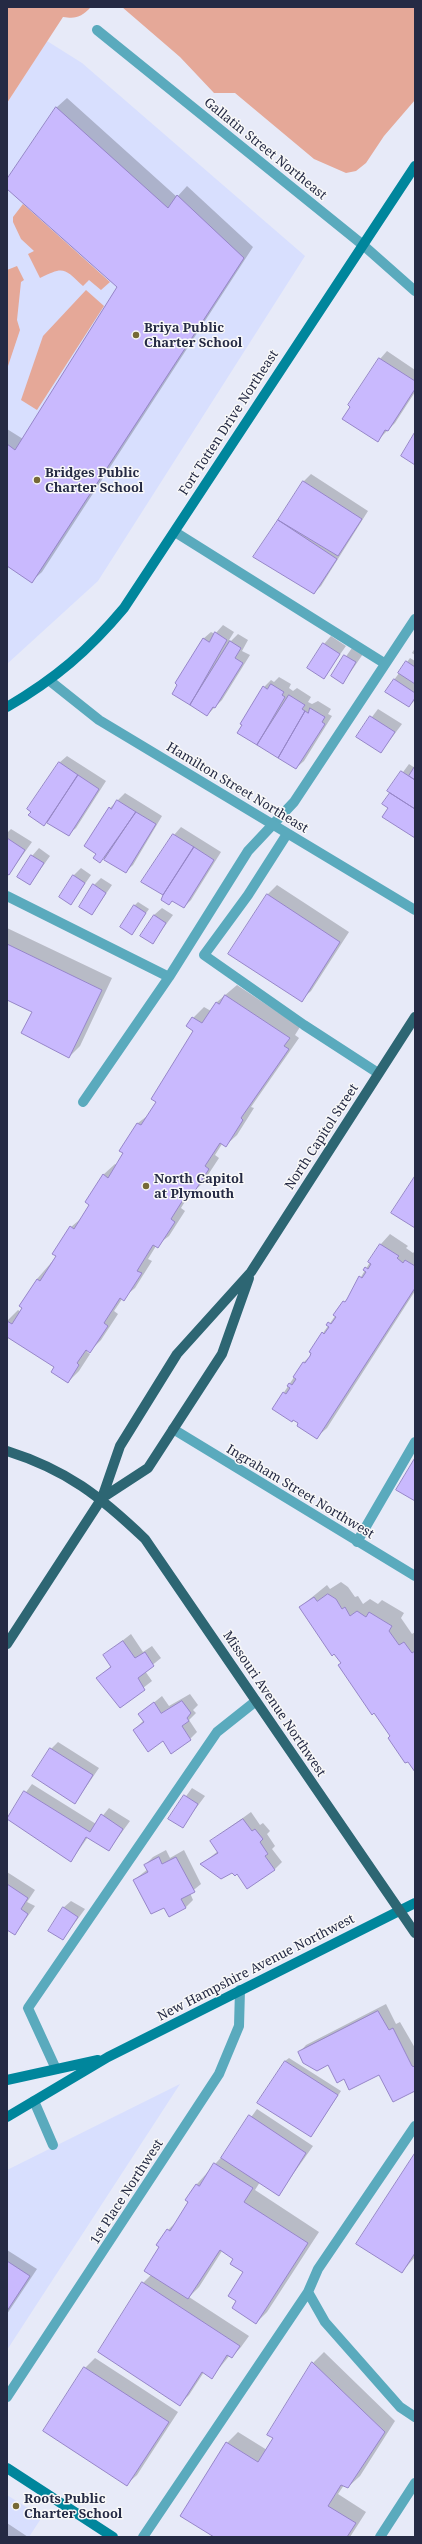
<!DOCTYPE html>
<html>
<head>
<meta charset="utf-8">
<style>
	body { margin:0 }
	#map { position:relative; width:422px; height:2544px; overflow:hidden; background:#e7eaf8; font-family:"Noto Serif",serif }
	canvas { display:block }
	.frame { position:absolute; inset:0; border:8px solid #252a44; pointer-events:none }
</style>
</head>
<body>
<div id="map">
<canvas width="422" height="2544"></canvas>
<div class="frame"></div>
</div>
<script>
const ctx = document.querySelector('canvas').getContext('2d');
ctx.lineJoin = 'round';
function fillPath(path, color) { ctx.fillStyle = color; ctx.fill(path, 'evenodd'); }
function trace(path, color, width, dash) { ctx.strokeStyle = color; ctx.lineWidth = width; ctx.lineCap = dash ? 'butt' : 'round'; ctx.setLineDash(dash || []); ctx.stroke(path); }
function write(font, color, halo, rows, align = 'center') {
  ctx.font = font + ' "Noto Serif",serif'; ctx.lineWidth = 3; ctx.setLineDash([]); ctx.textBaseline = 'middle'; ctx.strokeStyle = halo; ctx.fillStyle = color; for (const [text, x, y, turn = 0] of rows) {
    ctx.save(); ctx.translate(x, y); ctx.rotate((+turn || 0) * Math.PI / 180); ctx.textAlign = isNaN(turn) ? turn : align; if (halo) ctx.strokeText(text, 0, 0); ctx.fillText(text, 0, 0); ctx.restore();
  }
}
const built = new Path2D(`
	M47,41L82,63L305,256L98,581L7,664V103Z
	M180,2084L7,2350V2170Z
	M7,2495L42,2517L29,2537H7Z`);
const green = new Path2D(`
	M7,7H91C81,17 77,19 63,17L7,103Z
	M122,7H415V100L384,136L366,163L356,171L346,173L314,159L235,93H214L180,57Z
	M23,204L110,282L101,290L89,280L83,286C64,268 64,266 40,278L28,254L34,251L21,239L13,222V217Z
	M17,266L24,280L21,282L17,320L20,330L7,369V270Z
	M86,290L104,306L37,410L21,400L43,336Z`);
const shadow = new Path2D(`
	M67,98L177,197L187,186L253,247L42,572L32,581L7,565V429L23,439L118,287L7,188V180L57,107Z
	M387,351L415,370V392L395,423L378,440L380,359Z
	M311,474L368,511L321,586L314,593L255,557L304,481Z
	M223,625L234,632L229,640L231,641L238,634L248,640L242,651L250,655L222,700L207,715L173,694L203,639L211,632L215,634Z
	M331,636L346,646L324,677V644Z
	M352,648L363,654L343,683L332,676Z
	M415,648V655L412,653Z
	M410,658L415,661V700L409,706L394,680Z
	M279,677L291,684L289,688L293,691L297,688L311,697L308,702L312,704L318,701L331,709L328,714L332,716L304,761L296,768L239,733L264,687L271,680L274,682Z
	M378,709L402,724L381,752L357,737Z
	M67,756L106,781L76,828L68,835L47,821L44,825L59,763Z
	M409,764L415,768V837L384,804L391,792L389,791Z
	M125,793L162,816L133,865L125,872L86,846L110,808Z
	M181,827L221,852L191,900L184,907L174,835Z
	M11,829L32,842L9,874L7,873V833Z
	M39,848L50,856L30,884L32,856Z
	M81,868L91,875L71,904L73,876Z
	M101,878L112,885L92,914L94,885Z
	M277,885L349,932L311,991L301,1000L267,895Z
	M138,902L149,909L132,933L135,905Z
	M162,908L173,915L152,943L154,915Z
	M7,928L112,978L80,1046L69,1057L33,1011L7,999Z
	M237,985L300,1027L295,1035L299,1038L251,1107L254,1108L237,1135L225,1146L222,1144L215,1155L219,1158L202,1184L189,1195L181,1208L185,1211L169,1236L156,1246L148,1259L152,1261L135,1288L122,1299L114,1311L118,1314L101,1340L90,1351L88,1350L87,1352L90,1354L79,1371L68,1382L55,1367L7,1336V1321L18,1310L21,1312L37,1279L57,1256L71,1227L83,1217L91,1205L103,1175L115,1164L117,1165L125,1153L121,1150L138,1123L151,1113L194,1030L193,1018L204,1007L211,1011L217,1002Z
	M390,1234L408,1246L406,1248L413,1253L415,1251V1291L327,1428L317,1437L300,1423L294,1419L292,1421L273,1409L304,1362L313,1353L323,1333L350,1295L381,1244Z
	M341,1582L348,1587L355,1597L358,1596L363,1604L370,1599L378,1604L382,1600L404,1613L401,1618L412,1634L415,1632V1771L342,1663L300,1607L327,1585L330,1589Z
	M131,1634L143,1652L152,1646L161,1658L145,1671L152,1681L120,1706L98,1678L111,1666L104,1655Z
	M190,1694L198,1705L193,1710L196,1713L189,1720L197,1732L190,1739L163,1740L134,1730L144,1720L140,1714L162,1696L169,1706Z
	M58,1742L99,1768L75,1803L51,1749Z
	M32,1784L96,1824L109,1808L130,1821L109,1850L88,1837L71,1861L7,1818Z
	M192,1788L205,1796L182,1827L170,1818Z
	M251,1812L260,1825L263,1823L270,1831L267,1834L275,1846L272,1849L282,1862L274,1870L238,1873L202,1864L218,1851L211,1841Z
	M166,1850L170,1858L184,1850L201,1884L190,1893L193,1900L186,1907L169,1915L165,1906L134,1880L148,1869L145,1865L153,1857Z
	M7,1872L35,1890L27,1902L35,1906L15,1934L7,1929Z
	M71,1901L85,1909L63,1939V1908Z
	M386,2004L396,2024L400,2022L415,2048V2090L379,2074L344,2078L328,2064L299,2053L306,2045Z
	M289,2058L341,2091L314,2132L285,2061Z
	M257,2109L313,2146L279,2194L260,2182L255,2190L319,2232L267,2312L256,2323L237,2300L245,2272L234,2259L222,2251L199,2287L189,2297L249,2336L241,2347L232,2357L230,2355L212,2377L204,2372L189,2395L180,2404L143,2283L152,2274L168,2230L179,2219L197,2184L226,2152Z
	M415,2155V2257L402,2272Z
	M7,2250L37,2269L7,2314Z
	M324,2352L395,2421L360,2476L348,2487L344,2485L338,2494L366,2512L350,2537H216L227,2443L238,2432L267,2450L313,2363Z
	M95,2358L178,2412L137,2475L127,2484L44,2431L85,2368Z
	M7,2523L28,2537H7Z`);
const building = new Path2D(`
	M56,107L168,208L177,195L244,258L32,583L7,566V444L15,450L117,287L7,189V179Z
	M379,358L415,381V389L388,431L385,430L378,442L342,419L350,407L348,405Z
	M415,432V465L401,456Z
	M303,481L362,519L338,556L278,520Z
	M278,520L337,559L314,594L253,557Z
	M215,632L227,640L190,705L172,694L177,685L175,683L203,638L209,642Z
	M230,641L241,648L235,658L243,663L215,708L213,707L207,716L190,705Z
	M323,643L340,654L324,679L307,668Z
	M344,655L356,662L343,684L331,676Z
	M406,661L415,667V684L398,673Z
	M394,679L415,693V698L409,707L385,692Z
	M271,684L284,692L282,695L285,697L257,745L237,733L242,725L240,724L263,686L267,689Z
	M289,695L305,705L302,709L305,711L278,758L257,745Z
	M310,708L325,717L322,722L325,724L296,769L278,758L305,711L308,713Z
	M370,716L395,732L381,753L356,737Z
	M59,762L78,775L44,826L28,815L31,812L27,809Z
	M415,766V780L409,776Z
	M401,771L415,780V809L387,791Z
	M78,775L99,789L69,836L47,823Z
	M390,793L415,809V838L382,817L388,808L382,804Z
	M117,800L136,812L100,863L93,858L96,854L84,846L109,807L111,809Z
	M136,812L156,824L126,873L104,860Z
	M173,834L194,847L163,895L141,882Z
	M7,838L25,850L9,875L7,874Z
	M194,847L214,860L184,908L172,901L169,905L161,900L163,895Z
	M31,855L44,863L30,885L17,877Z
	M73,875L85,883L71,905L59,897Z
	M93,884L106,893L92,915L79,907Z
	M267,894L340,942L302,1002L228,954Z
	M134,905L146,913L132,935L120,927Z
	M154,915L166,923L153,944L140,936Z
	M7,944L102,990L69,1058L21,1033L32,1012L7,1000Z
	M225,995L290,1038L284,1046L289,1049L241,1118L243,1120L226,1147L220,1143L205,1166L209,1169L191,1197L186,1195L171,1219L175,1222L158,1248L153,1245L137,1271L142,1273L124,1301L120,1298L104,1323L108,1326L90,1353L86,1350L77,1363L79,1365L68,1383L51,1372L54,1367L7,1337V1321L12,1324L22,1308L19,1306L37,1279L40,1281L56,1256L52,1254L70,1226L74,1229L89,1205L85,1202L103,1174L108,1178L123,1153L119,1151L137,1123L141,1125L156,1102L151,1099L193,1031L186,1026L192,1017L202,1023L216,1002L219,1004Z
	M415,1176V1228L391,1213Z
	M380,1244L399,1256L397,1258L403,1263L405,1260L415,1266V1288L317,1439L297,1426L298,1423L293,1420L292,1422L272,1409L283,1392L286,1394L290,1388L287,1386L289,1383L292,1385L296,1379L293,1377L303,1362L305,1363L310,1356L311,1353L309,1352L322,1332L324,1334L329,1327L326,1325L328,1322L331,1324L336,1317L333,1315L343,1301L345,1302L347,1299L359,1276L362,1278L366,1272L363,1270L365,1267L368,1269L371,1264L368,1262Z
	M415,1458V1501L396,1490Z
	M328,1594L336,1599L342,1609L345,1607L350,1616L357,1611L366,1617L369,1612L392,1626L389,1631L399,1645L404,1642L412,1653L415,1651V1772L408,1762L405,1763L388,1738L390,1736L374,1713L372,1715L338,1665L341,1663L334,1654L332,1656L299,1607L314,1597L317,1601Z
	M123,1641L135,1658L145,1652L154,1666L138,1678L145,1690L120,1708L96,1678L111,1667L103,1655Z
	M182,1701L191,1713L187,1718L189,1721L182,1726L191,1740L171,1754L163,1741L148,1752L133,1730L144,1722L138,1714L154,1702L161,1713Z
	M50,1748L93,1775L75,1804L32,1776Z
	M24,1791L90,1832L101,1814L123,1829L109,1851L86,1837L71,1862L7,1819Z
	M184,1795L198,1804L183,1828L168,1819Z
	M243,1819L252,1831L255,1829L263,1839L260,1842L268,1854L265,1856L275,1870L247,1889L237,1874L235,1876L232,1873L221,1879L200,1864L218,1853L210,1841Z
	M159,1857L162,1864L176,1857L195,1892L181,1899L186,1908L169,1917L164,1908L151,1914L133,1880L148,1872L144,1865Z
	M7,1884L28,1898L21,1909L28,1914L15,1935L7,1930Z
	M63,1907L78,1917L63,1940L48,1931Z
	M378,2011L389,2030L393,2028L412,2066L415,2067V2091L393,2102L379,2075L349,2090L344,2079L337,2083L328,2065L317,2071L303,2063L298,2052Z
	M285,2061L338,2095L311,2137L257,2103Z
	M249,2115L306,2153L279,2196L221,2158Z
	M415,2153V2253L402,2273L356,2244Z
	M214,2163L253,2188L244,2202L308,2243L256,2324L232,2308L236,2301L228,2296L243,2272L230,2264L233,2259L220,2250L188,2299L144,2271L159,2247L156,2245L167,2229L170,2231L188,2202L185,2200L196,2184L199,2186Z
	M7,2261L30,2276L7,2311Z
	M142,2282L240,2346L232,2358L227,2355L212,2379L202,2372L180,2406L98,2352Z
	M312,2362L385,2432L348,2488L341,2485L328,2506L356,2523L347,2537H214L180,2516L226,2442L258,2462L273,2438L267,2435Z
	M84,2367L169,2422L127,2486L43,2431Z`);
const lane = new Path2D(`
	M175,532L384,663
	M287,834L248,895L204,955L304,1025L378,1073
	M7,896L169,977
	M83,1102L169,977L248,851L294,802L415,619
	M357,1542L415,1442
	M56,2069L28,2008L217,1732L256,1701
	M34,2101L53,2145
	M415,2126L318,2269L308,2292L325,2322L400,2407L415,2417
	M143,2537L308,2292
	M380,2537L415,2483`);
const street = new Path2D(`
	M97,30L363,245L415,291
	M50,681L99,720L415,910
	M173,1429L415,1576
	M7,2397L219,2074L239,2026L240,1990`);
const secondary = new Path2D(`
	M7,707C55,679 88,651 124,608L415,166
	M7,2080L98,2060
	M7,2117L108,2057L415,1903
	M7,2468L113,2537`);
const primary = new Path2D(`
	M7,1451C67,1470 100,1496 145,1539L415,1933
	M102,1498L148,1468L222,1354L249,1278
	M7,1644L102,1498L120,1446L177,1354L251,1272L415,1017`);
const markers = [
	[136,335,4,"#766936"],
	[37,480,4,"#766936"],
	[146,1186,4,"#766936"],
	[16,2506,4,"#766936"]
];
const streetNames = [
	["Gallatin Street Northeast",265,149,39],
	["Fort Totten Drive Northeast",229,423,-57],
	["Hamilton Street Northeast",237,788,31],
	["North Capitol Street",322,1137,-57],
	["Ingraham Street Northwest",300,1492,31],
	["Missouri Avenue Northwest",274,1704,56],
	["New Hampshire Avenue Northwest",256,1968,-27],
	["1st Place Northwest",127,2192,-57]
];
const poiNames = [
	["Briya Public",144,328],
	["Charter School",144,343],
	["Bridges Public",45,473],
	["Charter School",45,488],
	["North Capitol",154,1179],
	["at Plymouth",154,1194],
	["Roots Public",24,2499],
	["Charter School",24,2514]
];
fillPath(built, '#d8dffe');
fillPath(green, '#e5a898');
fillPath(shadow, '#0003');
fillPath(building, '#c9b9fe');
trace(building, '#9686c8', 1);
trace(lane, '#5aaabd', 10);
trace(street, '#5aaabd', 10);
trace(secondary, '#00869c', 10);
trace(primary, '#2d6673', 10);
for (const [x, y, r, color] of markers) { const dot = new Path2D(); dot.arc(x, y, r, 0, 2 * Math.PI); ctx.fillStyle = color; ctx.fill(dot); trace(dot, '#f8f8f8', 1.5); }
write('13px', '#252a44', '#f8f8f8', streetNames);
write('bold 13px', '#252a44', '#f8f8f8', poiNames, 'left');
</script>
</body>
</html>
